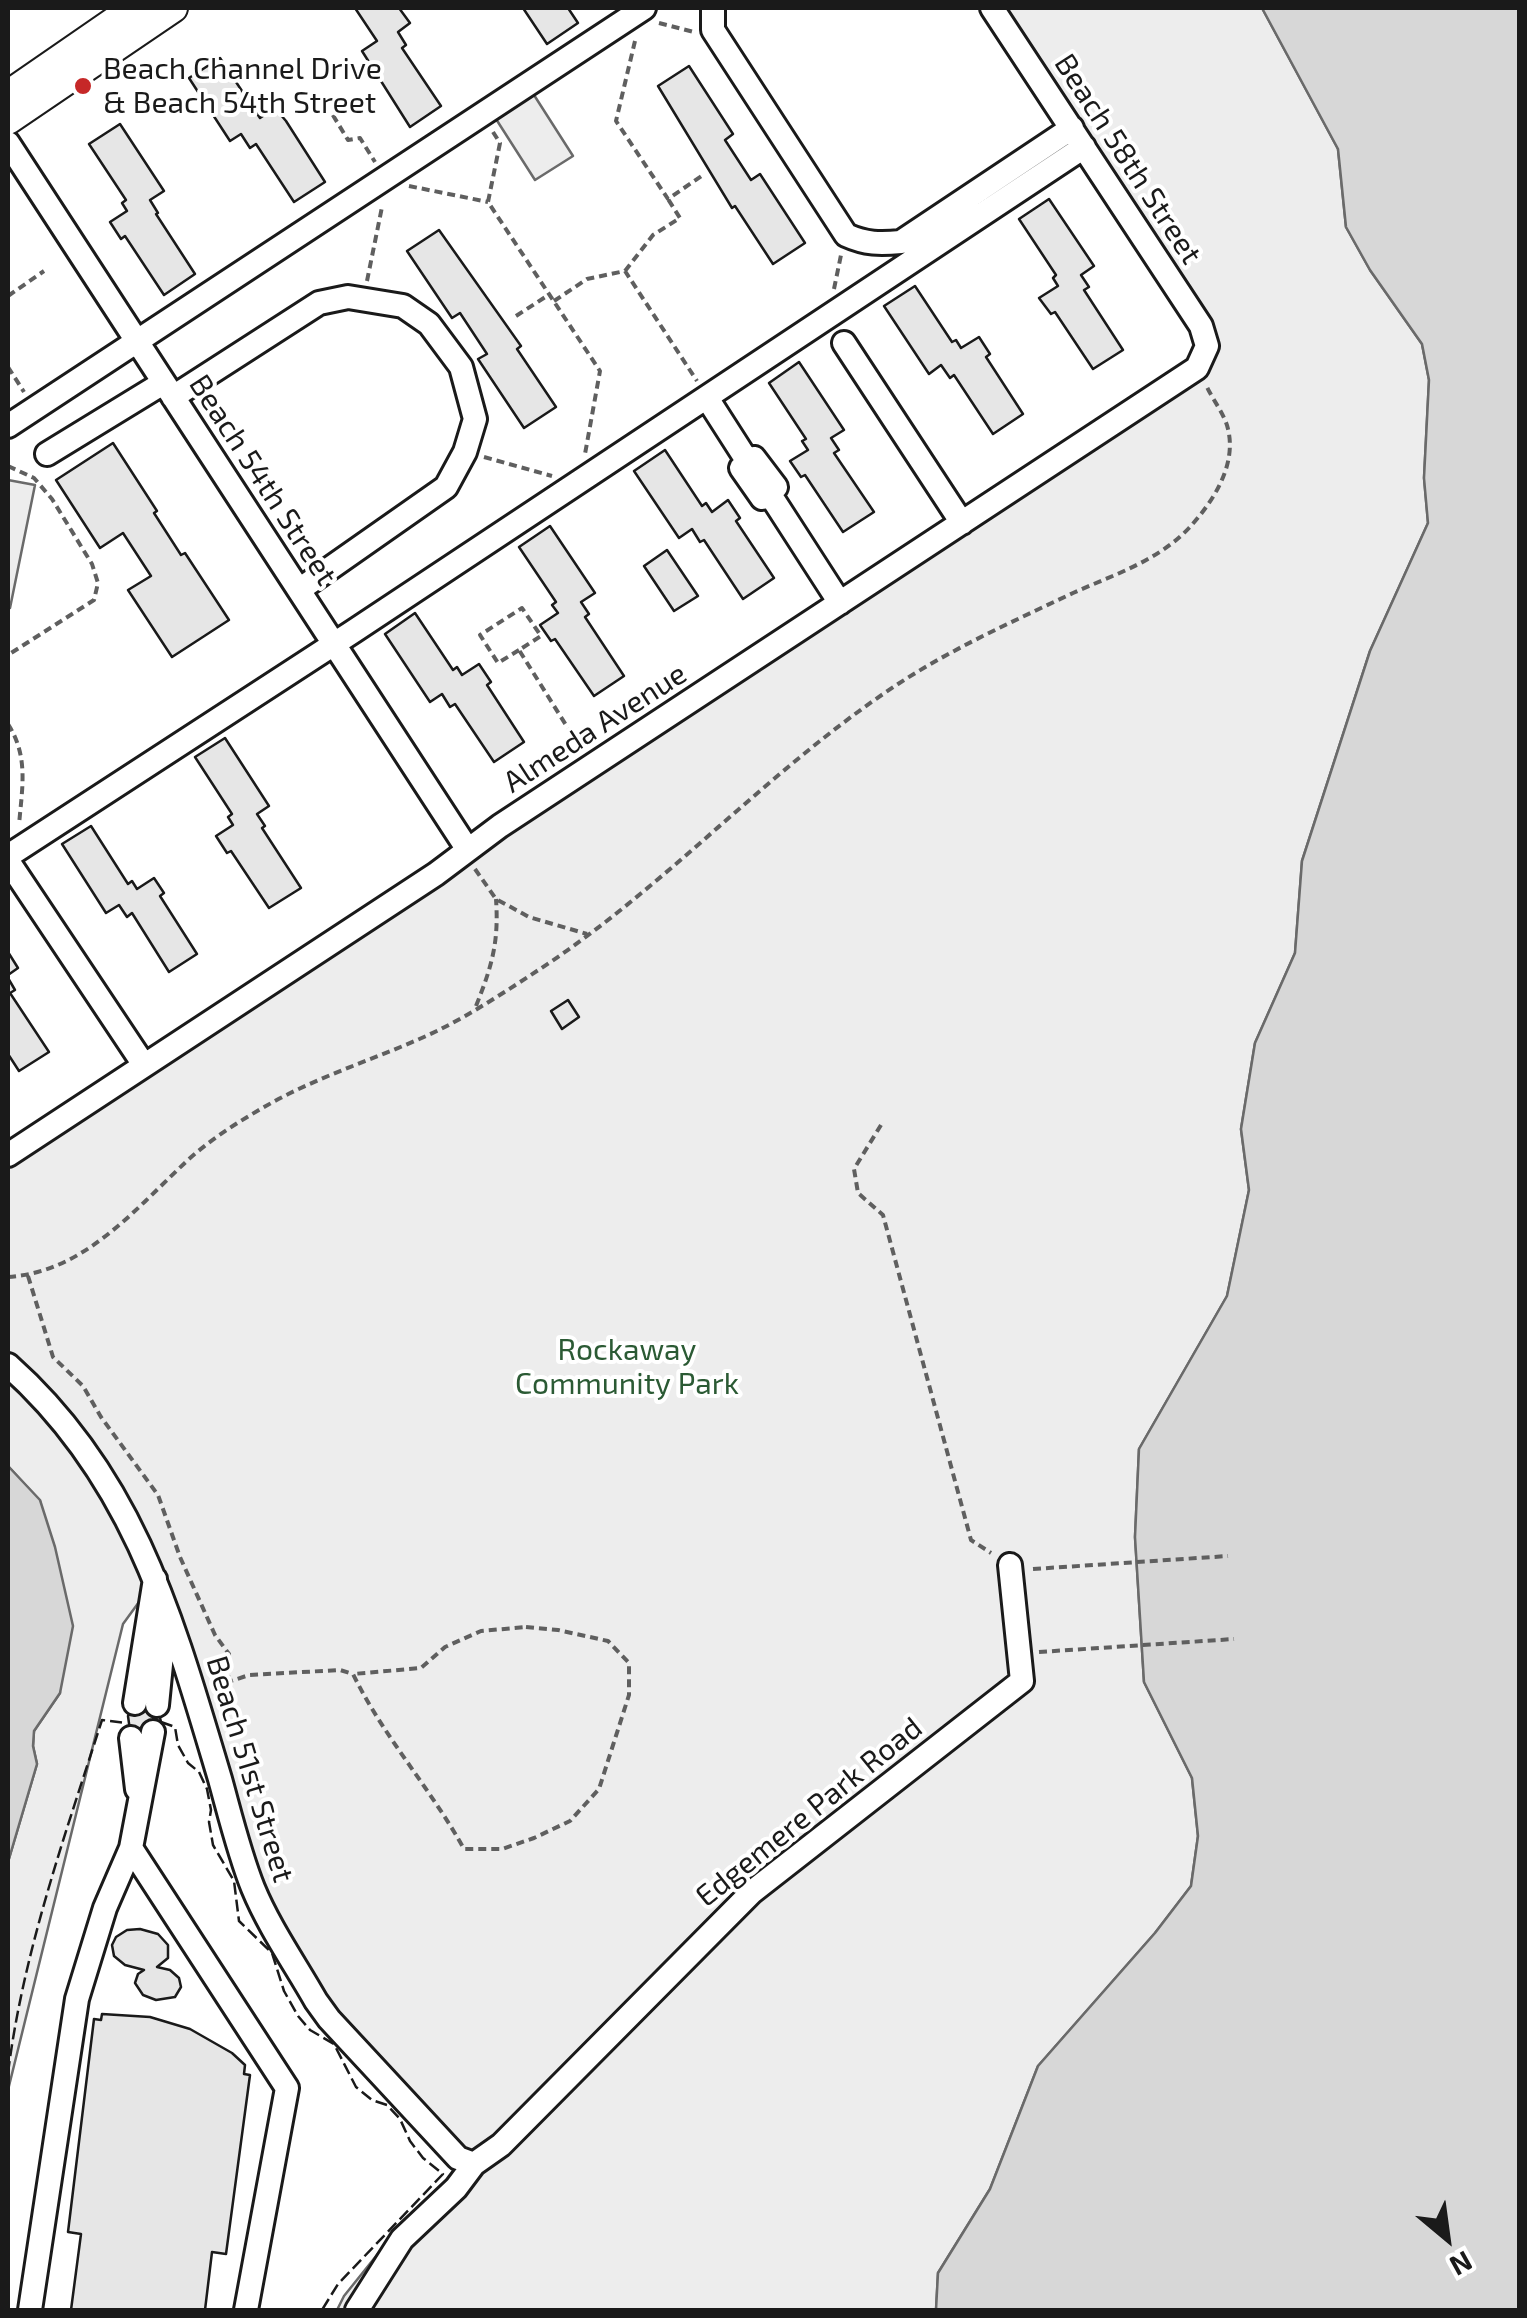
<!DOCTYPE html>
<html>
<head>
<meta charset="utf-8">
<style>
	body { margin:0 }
	#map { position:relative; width:1527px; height:2318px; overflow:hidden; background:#fff; font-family:"Exo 2",sans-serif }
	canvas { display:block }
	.frame { position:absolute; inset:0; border:10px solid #1a1a1a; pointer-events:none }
	.north { position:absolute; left:1397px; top:2188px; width:100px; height:100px; -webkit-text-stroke:8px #fff; paint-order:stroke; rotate:151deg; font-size:28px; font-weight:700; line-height:40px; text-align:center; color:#1a1a1a }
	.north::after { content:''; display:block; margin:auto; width:35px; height:45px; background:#1a1a1a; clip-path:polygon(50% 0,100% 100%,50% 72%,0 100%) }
</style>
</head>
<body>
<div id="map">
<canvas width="1527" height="2318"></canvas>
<div class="frame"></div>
<div class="north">N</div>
</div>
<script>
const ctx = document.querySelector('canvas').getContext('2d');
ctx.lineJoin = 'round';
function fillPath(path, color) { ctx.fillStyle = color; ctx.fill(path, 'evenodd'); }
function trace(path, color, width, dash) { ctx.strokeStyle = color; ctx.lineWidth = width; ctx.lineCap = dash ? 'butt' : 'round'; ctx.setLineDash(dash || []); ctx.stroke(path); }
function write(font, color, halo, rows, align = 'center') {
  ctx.font = font + ' "Exo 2",sans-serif'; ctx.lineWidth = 8; ctx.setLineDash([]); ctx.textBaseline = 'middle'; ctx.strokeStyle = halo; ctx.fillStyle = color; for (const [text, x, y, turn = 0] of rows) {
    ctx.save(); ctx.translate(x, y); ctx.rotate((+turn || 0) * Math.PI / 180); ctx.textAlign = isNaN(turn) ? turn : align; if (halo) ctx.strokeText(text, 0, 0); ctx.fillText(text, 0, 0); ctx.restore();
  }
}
const built = new Path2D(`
	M992,8H1262L1338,149L1346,227L1370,270L1422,344L1429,380L1424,478L1428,523L1370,651L1302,861L1295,953L1255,1043L1241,1129L1249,1190L1227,1296L1139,1449L1135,1537L1144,1682L1192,1778L1198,1836L1191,1886L1155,1933L1038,2066L990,2189L938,2273L936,2310H337L344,2296L401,2225L472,2164L329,2019L257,1897L155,1580L123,1624L8,2090V1862L37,1764L33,1746L34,1731L60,1693L40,1501L8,1466V1155L1206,354Z
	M534,95L573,156L535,180L496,119Z
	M8,480L35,485L10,608L8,607Z`);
const water = new Path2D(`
	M1262,8H1519V2310H936L938,2273L990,2189L1038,2066L1155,1933L1191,1886L1198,1836L1192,1778L1144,1682L1135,1537L1139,1449L1227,1296L1249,1190L1241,1129L1255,1043L1295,953L1302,861L1370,651L1428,523L1424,478L1429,380L1422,344L1370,270L1346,227L1338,149Z
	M8,1466L40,1500L55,1547L73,1626L60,1693L34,1731L33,1746L37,1764L8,1862Z`);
const building = new Path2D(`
	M355,8H399L410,23L398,32L406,45L402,48L441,106L410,127L362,51L377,41Z
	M523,8H568L578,23L547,44Z
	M220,58L260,118L275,108L286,121L325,182L294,202L256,144L250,148L241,134L230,141L189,78Z
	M689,66L733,134L725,140L751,180L760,174L805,243L773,264L735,206L732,208L658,86Z
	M120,124L164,191L150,200L158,213L156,214L195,274L164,295L125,236L121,239L110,222L127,211L122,203L126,200L89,144Z
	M1049,199L1094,266L1081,275L1089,287L1084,290L1123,350L1093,369L1055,312L1051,314L1039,298L1058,286L1053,278L1056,275L1019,219Z
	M439,230L521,346L517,349L556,407L524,428L478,359L487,354L460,313L452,318L407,251Z
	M915,286L952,342L956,340L961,348L979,337L990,354L986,357L1023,414L993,434L954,375L950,378L941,365L929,374L884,306Z
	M799,362L844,430L831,438L839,450L834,453L874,512L843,532L805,475L801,477L790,461L808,450L802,441L806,439L769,383Z
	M113,443L157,511L154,513L181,555L185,553L229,620L172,657L128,590L151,576L123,533L100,548L56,480Z
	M665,450L702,506L706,503L712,512L728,500L740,518L736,521L774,578L743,599L704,540L700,542L692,529L679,538L634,471Z
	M550,526L595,593L581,602L589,614L585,617L624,676L594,696L555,639L551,641L540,625L558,613L552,605L556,602L519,547Z
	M667,550L698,596L674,611L644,566Z
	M415,613L453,670L457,667L462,675L479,664L491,682L487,685L524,742L494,762L455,704L450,707L442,694L430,702L385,634Z
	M225,738L269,806L257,814L265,826L262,828L301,888L269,908L231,851L227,853L216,836L233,825L228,817L232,814L195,757Z
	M91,826L128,884L132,881L137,889L154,878L164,893L160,896L197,954L169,972L132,913L127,917L119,905L106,913L62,844Z
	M8,952L18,968L8,975Z
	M8,978L15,990L10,993L49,1052L19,1071L8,1054Z
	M568,1000L579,1017L562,1029L551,1011Z
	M137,1701L157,1705L161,1722L159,1730L131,1738L128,1716Z
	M140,1929L158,1934L168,1945V1958L157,1967L170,1970L179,1978L181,1987L175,1997L156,2000L143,1995L135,1983L138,1974L144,1970L125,1965L114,1956L112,1945L116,1937L127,1930Z
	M102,2014L150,2017L190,2029L232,2053L245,2065L244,2074L250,2075L226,2254L212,2252L205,2310H71L81,2234L68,2232L94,2019L101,2020Z`);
const path = new Path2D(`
	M659,23L694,32
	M635,41L616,121L668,199L703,175
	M350,100L331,112L348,140L360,138L375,162
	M493,132L500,143L488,202L600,371L585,454
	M409,186L488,202
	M625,271L653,235L680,218L668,199
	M367,281L382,207
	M834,289L841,255
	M8,296L44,271
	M554,301L587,279L625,271L697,381
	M516,316L550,294
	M8,367L24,392
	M484,457L552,476
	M8,466L34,478L52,499L92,564L98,583L94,600L8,655
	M519,650L498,663L480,635L522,608L541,636L519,650L581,749
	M8,724C29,757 22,788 19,825
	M475,869L496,899L529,917L587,934
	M476,1006C492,966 499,942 496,899
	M881,1125L854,1169L858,1193L883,1215L971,1540L991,1553
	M28,1276L53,1357L83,1386L101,1417L158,1495L180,1557L215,1635L229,1654L228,1683
	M8,1277C85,1272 135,1209 188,1160C213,1137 243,1119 273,1102C326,1073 385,1056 439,1030C473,1013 508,990 540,969C668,885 770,768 898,684C953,648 1014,621 1073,593C1113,575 1158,561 1189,528C1212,503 1237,466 1228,429C1225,415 1213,400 1207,387
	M1033,1569L1228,1556
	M526,1627L558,1630L608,1641L629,1663V1695L599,1789L570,1821L534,1838L502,1849H464C431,1789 383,1736 353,1674L421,1668L445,1647L481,1631Z
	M1039,1652L1234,1639
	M213,1687L249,1675L340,1670L353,1674`);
const minor = new Path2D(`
	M713,8V30L846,235C866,244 880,244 901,242L1072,128
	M8,143L468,850
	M844,343L962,523
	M173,397L319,303L348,297L403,306L429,324L461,367L475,419L465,452L446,487L299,590
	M707,398L748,462
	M8,426L644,8
	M47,454L163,383
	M754,458L776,487L762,498L741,468Z
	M769,493L840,603
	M8,856L354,631L1084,147
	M8,861L144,1065
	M8,1155L436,874L500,826L1197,368L1207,346L1201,326L992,8
	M8,1365C135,1478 173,1622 220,1779C230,1815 239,1853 253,1888C269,1927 295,1964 316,2001L329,2019L458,2158L474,2164
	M135,1703L155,1579
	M157,1705L166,1614
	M131,1738L137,1789
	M131,1848L287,2088L246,2310
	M30,2310L77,1999L105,1908L131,1848L153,1732
	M357,2310L402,2239L456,2188L474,2164L501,2145L752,1892L1022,1681L1010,1565`);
const major = new Path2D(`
	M8,95L134,8
	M8,120L173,8`);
const fence = new Path2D(`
	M161,1722L175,1727L178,1745L188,1763L199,1772L207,1789L211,1810L209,1822L213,1845L234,1881L239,1921L272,1953L284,1991L298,2016L310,2030L334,2044L356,2087L372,2100L387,2105L400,2119L410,2141L423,2158L443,2174L338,2284L322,2310
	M8,2073C23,1953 65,1835 102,1720L127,1723`);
const markers = [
	[83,86,10,"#c62828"]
];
const poiNames = [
	["Beach Channel Drive",103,69],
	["& Beach 54th Street",103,103]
];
const streetNames = [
	["Beach 58th Street",1128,159,57],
	["Beach 54th Street",263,480,57],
	["Almeda Avenue",595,728,-33],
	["Beach 51st Street",250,1769,73],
	["Edgemere Park Road",809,1812,-39]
];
const parkNames = [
	["Rockaway",627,1350],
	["Community Park",627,1384]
];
fillPath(built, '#ededed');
trace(built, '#6a6a6a', 2.5);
fillPath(water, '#d7d7d7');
trace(water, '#6a6a6a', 2.5);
fillPath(building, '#e6e6e6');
trace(building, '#1a1a1a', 2.5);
trace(minor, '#1a1a1a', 28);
trace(major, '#1a1a1a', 32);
trace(path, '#5f5f5f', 4, [8, 5]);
trace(minor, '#fff', 22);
trace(major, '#fff', 28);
trace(fence, '#1a1a1a', 2.5, [12, 5]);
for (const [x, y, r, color] of markers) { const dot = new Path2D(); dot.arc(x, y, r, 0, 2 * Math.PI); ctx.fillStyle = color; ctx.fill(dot); trace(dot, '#fff', 4); }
write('30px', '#1a1a1a', '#fff', poiNames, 'left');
write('30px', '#1a1a1a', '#fff', streetNames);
write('30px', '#2b5a34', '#fff', parkNames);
</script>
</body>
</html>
